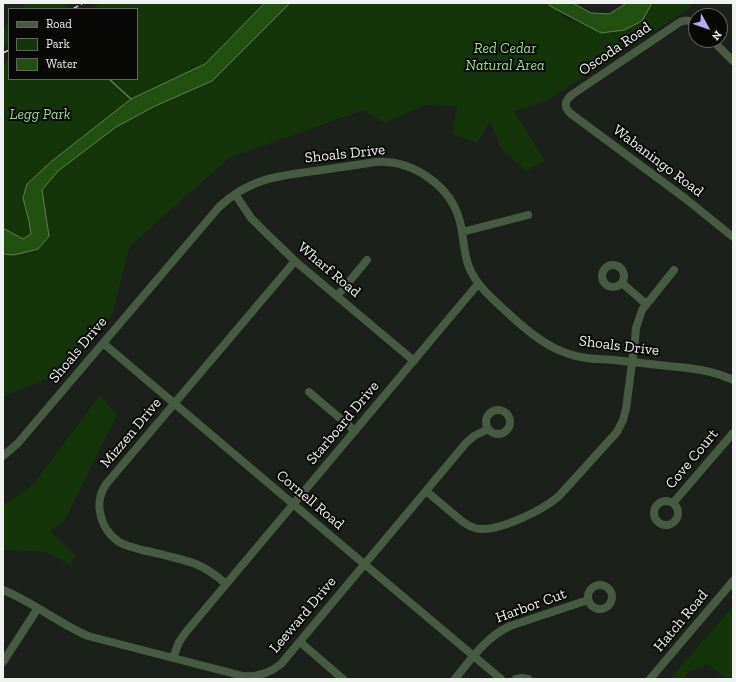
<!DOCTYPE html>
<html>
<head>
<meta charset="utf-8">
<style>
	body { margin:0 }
	#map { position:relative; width:736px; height:682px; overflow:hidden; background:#1c201b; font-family:"Zilla Slab",serif }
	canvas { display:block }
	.frame { position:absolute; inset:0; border:4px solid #eff2ee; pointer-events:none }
	.legend { position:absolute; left:8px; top:8px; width:130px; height:72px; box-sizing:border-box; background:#080907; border:1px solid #646663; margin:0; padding:5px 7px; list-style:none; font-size:12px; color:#eff2ee }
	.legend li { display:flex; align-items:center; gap:8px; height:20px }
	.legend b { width:20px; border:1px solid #646663 }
	.north { position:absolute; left:688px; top:8px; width:40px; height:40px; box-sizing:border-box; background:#080907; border:1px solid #646663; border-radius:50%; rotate:130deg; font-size:11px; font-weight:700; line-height:16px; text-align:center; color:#eff2ee }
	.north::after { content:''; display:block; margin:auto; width:14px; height:18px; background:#b5acf8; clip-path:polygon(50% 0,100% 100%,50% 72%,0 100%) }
</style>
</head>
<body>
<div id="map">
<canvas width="736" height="682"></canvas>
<div class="frame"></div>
<ul class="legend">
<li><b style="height:5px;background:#465b41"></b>Road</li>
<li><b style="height:11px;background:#14340a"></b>Park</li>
<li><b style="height:11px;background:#215011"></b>Water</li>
</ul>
<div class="north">N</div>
</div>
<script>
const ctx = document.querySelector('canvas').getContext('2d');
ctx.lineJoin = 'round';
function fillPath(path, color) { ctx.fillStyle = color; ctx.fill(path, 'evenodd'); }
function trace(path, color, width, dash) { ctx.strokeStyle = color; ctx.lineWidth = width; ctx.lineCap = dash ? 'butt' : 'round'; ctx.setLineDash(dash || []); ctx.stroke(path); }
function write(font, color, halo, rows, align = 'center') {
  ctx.font = font + ' "Zilla Slab",serif'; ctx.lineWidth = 4; ctx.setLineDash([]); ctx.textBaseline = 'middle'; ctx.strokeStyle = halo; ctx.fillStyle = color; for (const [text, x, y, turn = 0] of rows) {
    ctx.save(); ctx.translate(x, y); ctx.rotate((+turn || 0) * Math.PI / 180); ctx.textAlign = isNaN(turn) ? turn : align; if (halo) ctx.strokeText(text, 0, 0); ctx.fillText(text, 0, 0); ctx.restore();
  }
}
const green = new Path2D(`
	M21,3H72L62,9H25L26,7Z
	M100,3H551L567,20L622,30L653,3H693L690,8L545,102L514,111L545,161L526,171L501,149L490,121L477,143L452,134L457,106L424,105L385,123L363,110L229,158L130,246L112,315L68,370L3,397V64L9,60V79H137V9H91Z
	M9,23V43L3,47V28Z
	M100,395L117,415L64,522L50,531L75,556L70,565L46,552L3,550V505L32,486Z
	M733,606V679H726L708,664L688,672L684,679H670Z`);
const water = new Path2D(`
	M265,3H290L212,81L155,106L116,127L58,171L42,190L49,236L38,249L14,255L3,254V228L23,239L31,234L29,221L23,198L27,184L52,161L131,99L205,64Z
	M549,3H573L591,13L609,14L627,3H652L642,21L624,30L601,33L550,6Z`);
const stream = new Path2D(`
	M109,79L131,99`);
const minor = new Path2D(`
	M696,24C691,21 687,19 680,22L573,94C565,100 563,106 570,113L686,199L733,237
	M712,40L733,61
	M235,194L251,218L265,232L295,261L414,361
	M462,232L528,215
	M602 276a11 11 0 1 1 22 0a11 11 0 1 1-22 0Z
	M622,283L646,304
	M337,296L367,260
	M103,343L293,504L501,679
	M309,392L355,431
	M486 422a12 12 0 1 1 24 0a12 12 0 1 1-24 0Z
	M3,456L18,443L219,207C249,179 276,176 315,171C335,168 355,165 376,162C412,160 451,185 460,222C464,237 463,252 469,267C477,287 494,300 509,314C526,330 545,346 566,353C582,359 598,359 614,360C632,362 650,364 668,366C691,368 712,370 733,380
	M426,491L463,522C469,526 475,529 481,529C502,530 543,510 559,496L617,432L623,420L626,409L635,340L636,328L642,310L674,270
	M654 513a12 12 0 1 1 24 0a12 12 0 1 1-24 0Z
	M673,503L733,433
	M226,584C217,576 208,569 196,564C179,558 160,554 142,550C135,548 126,546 119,542C109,535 102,525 100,512C98,502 101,491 107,483L295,261
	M588 597a12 12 0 1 1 24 0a12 12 0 1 1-24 0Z
	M3,590C33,602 58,623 88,636L243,676C257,677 270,673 281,664L466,443L474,436L488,429
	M300,642L343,679
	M173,658L179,642L186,632L478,284
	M3,662L38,608
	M455,679C471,659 486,637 510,626L588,600
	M516,679L522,678L528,679
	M650,679L733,581`);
const rail = new Path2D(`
	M73,9L83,3
	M3,53L9,50`);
const parkNames = [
	["Red Cedar",505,49],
	["Natural Area",505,66],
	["Legg Park",40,115]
];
const streetNames = [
	["Oscoda Road",615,49,-34],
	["Shoals Drive",345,154,-6],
	["Wabaningo Road",658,161,37],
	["Wharf Road",329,270,40],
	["Shoals Drive",619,346,7],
	["Shoals Drive",78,350,-50],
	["Starboard Drive",343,423,-50],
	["Mizzen Drive",131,433,-50],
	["Cove Court",692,459,-50],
	["Cornell Road",310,500,40],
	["Harbor Cut",531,606,-20],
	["Leeward Drive",303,615,-50],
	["Hatch Road",681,621,-50]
];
fillPath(green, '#14340a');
fillPath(water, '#215011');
trace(water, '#5f8153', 1);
trace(stream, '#5f8153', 1.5);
trace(minor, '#465b41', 8);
trace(rail, '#d3d6d2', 1.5, [6, 3]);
write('italic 15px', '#99dd86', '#080907', parkNames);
write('15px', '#eff2ee', '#080907', streetNames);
</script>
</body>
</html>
